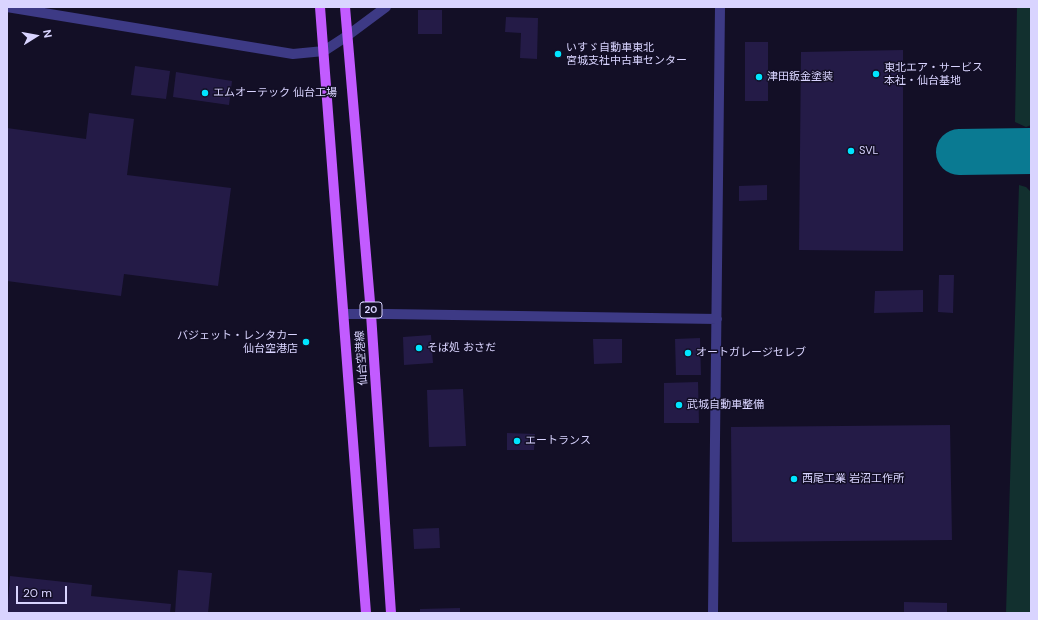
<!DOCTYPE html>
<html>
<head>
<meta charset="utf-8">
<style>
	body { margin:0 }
	#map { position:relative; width:1038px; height:620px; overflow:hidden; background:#130f26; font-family:"DM Sans",sans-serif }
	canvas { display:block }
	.frame { position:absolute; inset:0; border:8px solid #d9d4ff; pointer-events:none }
	.north { position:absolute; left:16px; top:16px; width:40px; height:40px; -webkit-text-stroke:3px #130f26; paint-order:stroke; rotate:79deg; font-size:11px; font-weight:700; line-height:16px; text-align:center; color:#d9d4ff }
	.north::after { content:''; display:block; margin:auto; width:14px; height:18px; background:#d9d4ff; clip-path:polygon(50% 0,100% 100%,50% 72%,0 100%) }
	.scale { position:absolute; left:16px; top:586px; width:51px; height:18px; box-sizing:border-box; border:2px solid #d9d4ff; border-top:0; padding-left:5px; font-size:12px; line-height:14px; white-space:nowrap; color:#d9d4ff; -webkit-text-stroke:3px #130f26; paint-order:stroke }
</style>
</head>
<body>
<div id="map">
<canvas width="1038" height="620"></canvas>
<div class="frame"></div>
<div class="north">N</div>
<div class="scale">20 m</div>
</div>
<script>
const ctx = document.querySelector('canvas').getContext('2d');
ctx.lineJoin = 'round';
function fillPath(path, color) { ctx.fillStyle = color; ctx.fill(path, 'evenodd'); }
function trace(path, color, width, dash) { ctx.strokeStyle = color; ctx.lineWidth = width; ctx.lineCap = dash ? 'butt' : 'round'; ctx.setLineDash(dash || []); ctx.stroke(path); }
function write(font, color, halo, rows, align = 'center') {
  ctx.font = font + ' "DM Sans","Noto Sans JP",sans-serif'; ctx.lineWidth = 3; ctx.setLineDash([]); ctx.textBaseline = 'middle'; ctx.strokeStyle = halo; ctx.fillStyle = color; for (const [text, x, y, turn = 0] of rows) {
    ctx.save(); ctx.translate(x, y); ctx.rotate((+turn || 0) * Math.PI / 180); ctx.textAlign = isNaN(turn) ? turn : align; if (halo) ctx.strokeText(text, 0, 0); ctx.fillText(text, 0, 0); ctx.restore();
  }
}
const green = new Path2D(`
	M1017,7H1031V125L1026,127L1015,122Z
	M1019,185L1026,187L1031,192V613H1006Z`);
const taxiway = new Path2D(`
	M959,152L1031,151`);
const building = new Path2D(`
	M418,10H442V34H418Z
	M506,17L538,18L537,59L520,58L521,33L505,32Z
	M745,42H768V101H745Z
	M903,50V251L799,250L801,52Z
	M135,66L170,71L166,99L131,95Z
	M176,72L232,81L229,105L173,97Z
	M89,113L134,119L127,175L231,188L218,286L124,274L121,296L7,281V128L86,139Z
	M767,185V200L739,201V186Z
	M939,275H954L953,313L938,312Z
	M923,290V312L874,313L875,291Z
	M431,335L433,363L404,365L403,337Z
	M700,338L701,375H676L675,339Z
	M593,339H622V363L594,364Z
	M698,382L699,423H664V383Z
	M463,389L466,446L429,447L427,390Z
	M950,425L952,540L732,542L731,427Z
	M507,433L535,434L534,450H507Z
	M439,528L440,548L414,549L413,529Z
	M178,570L212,573L208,613H175Z
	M10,576L92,585L91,596L171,604L170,613H7Z
	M904,602L947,603V613H904Z
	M460,608V613H420V609Z`);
const minor = new Path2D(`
	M347,36L386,7
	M344,314H387L717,319
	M713,613L720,7`);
const tertiary = new Path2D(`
	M7,7L293,54L324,51L347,36`);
const primary = new Path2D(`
	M320,7L366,613
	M345,7L371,314L391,613`);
const markers = [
	[558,54,4,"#00e5ff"],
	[876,74,4,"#00e5ff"],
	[759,77,4,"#00e5ff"],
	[205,93,4,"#00e5ff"],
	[851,151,4,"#00e5ff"],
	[306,342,4,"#00e5ff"],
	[419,348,4,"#00e5ff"],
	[688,353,4,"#00e5ff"],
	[679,405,4,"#00e5ff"],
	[517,441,4,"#00e5ff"],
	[794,479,4,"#00e5ff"]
];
const shields = [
	[371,310,22]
];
const shieldNames = [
	["20",371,310]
];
const poiNames = [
	["いすゞ自動車東北",566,48],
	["宮城支社中古車センター",566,61],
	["東北エア・サービス",884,68],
	["本社・仙台基地",884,81],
	["津田鈑金塗装",767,77],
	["エムオーテック 仙台工場",213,93],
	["SVL",859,151],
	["バジェット・レンタカー",298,336,"right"],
	["仙台空港店",298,349,"right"],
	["そば処 おさだ",427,348],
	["オートガレージセレブ",696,353],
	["武城自動車整備",687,405],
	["エートランス",525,441],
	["西尾工業 岩沼工作所",802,479]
];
const streetNames = [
	["仙台空港線",362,358,-94]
];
fillPath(green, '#12302f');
trace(taxiway, '#0a7a92', 46);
fillPath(building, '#241b47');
trace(minor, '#3d3a85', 10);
trace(tertiary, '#3d3a85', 10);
trace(primary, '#c25bff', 10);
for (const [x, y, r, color] of markers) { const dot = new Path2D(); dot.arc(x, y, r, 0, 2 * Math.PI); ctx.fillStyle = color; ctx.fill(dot); trace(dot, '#130f26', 1.5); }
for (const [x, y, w] of shields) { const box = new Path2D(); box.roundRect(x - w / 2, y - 8, w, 16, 3); ctx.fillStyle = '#130f26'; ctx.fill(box); trace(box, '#d9d4ff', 1); }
write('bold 10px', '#d9d4ff', null, shieldNames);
write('11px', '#d9d4ff', '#130f26', poiNames, 'left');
write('11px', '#d9d4ff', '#130f26', streetNames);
</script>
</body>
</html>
